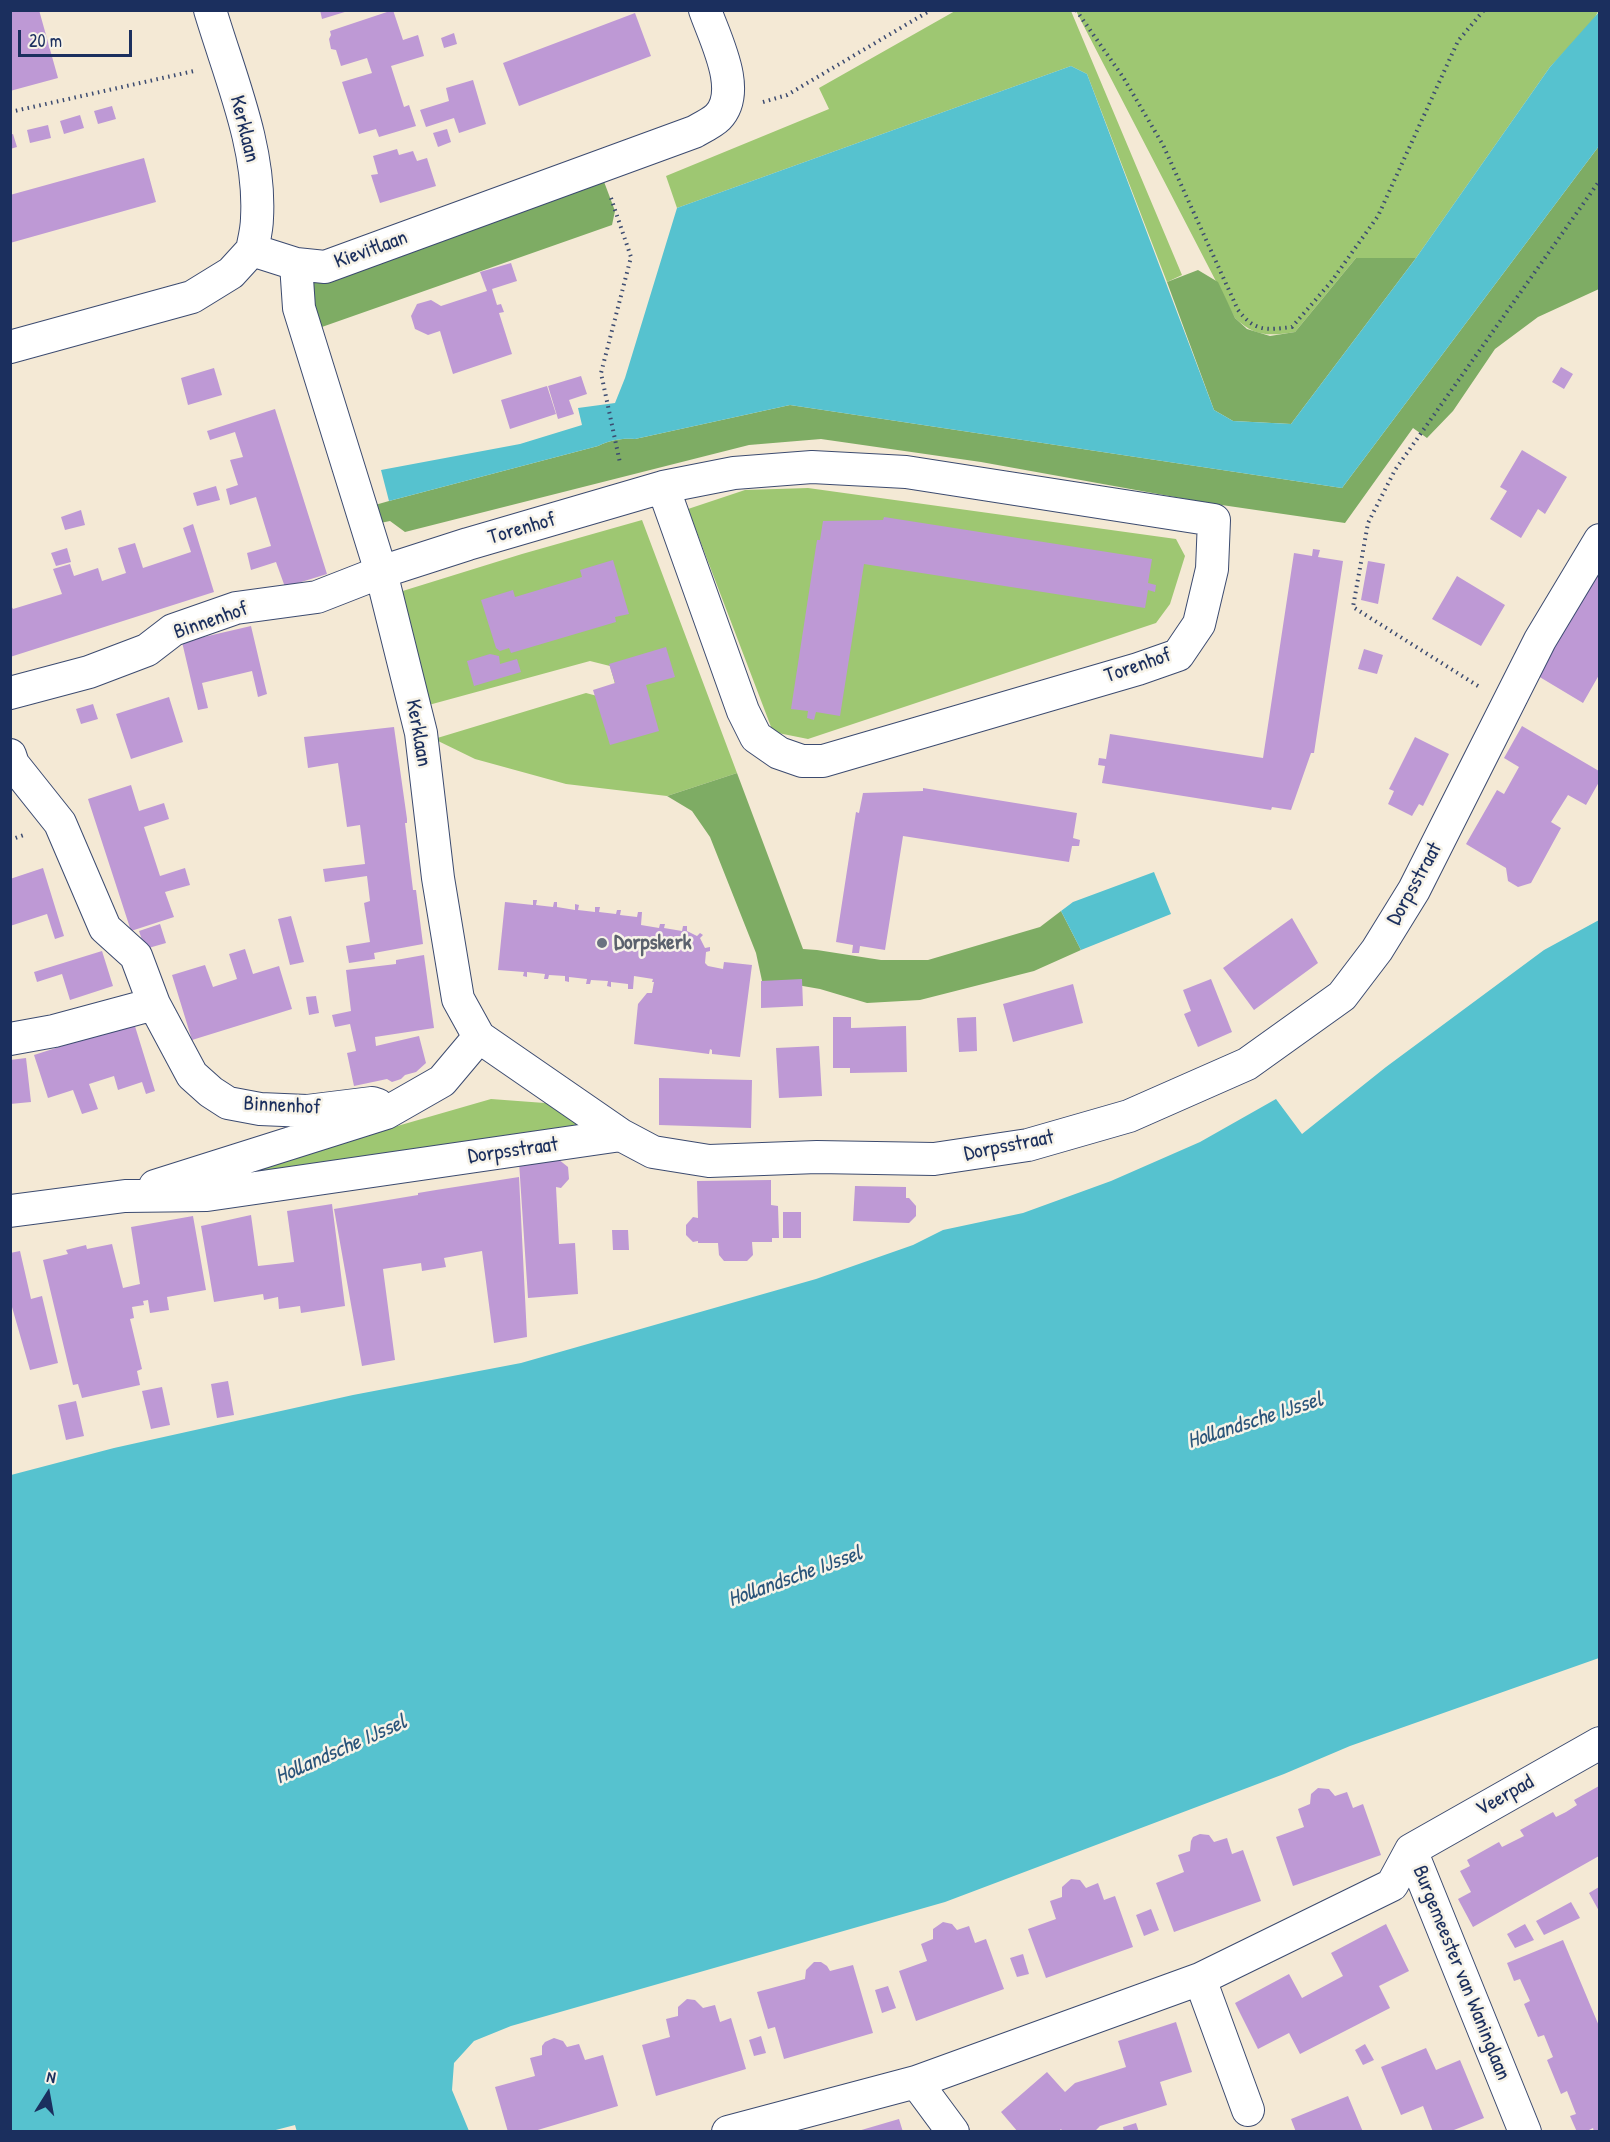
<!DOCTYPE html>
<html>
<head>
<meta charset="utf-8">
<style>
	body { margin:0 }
	#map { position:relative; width:1610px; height:2142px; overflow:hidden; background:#f4e9d5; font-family:"Patrick Hand",sans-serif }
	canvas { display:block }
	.frame { position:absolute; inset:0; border:12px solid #1b2f5e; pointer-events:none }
	.north { position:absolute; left:18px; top:2064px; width:60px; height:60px; -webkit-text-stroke:4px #f7f3e8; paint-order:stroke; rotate:11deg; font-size:16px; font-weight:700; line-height:24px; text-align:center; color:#1b2f5e }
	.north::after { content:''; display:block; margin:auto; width:21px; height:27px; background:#1b2f5e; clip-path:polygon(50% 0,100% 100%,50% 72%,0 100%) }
	.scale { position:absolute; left:18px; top:30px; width:114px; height:27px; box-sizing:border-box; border:3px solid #1b2f5e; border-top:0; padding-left:8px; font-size:18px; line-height:21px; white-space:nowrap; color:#1b2f5e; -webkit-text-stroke:4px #f7f3e8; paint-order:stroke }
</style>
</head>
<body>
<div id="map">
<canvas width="1610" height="2142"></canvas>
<div class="frame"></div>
<div class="north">N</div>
<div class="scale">20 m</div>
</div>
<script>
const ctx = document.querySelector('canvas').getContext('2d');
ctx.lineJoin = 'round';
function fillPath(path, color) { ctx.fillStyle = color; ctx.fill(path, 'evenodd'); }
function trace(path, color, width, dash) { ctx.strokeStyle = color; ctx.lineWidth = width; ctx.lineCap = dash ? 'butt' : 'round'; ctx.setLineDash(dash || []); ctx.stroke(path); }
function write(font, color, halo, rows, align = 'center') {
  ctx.font = font + ' "Patrick Hand",sans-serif'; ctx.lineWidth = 5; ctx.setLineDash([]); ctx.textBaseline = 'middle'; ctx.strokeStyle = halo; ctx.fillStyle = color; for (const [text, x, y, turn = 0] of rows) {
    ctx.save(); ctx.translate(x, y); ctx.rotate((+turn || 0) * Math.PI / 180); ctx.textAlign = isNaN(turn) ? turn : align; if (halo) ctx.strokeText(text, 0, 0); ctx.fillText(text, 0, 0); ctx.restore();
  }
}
const green = new Path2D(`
	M1599,10L1591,24L1550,67L1416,258H1356L1295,332C1269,336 1255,337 1235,318L1076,11Z
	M955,11H1071L1182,275L1167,282L1087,74L1071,66L677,208L666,176L829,109L819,88Z
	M808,488L1176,539L1185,556L1170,604L1156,623L808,739L773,732L688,509L745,490Z
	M642,520L737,773L667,796L566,784L475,759L434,739L586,693L620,702L610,666L590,661L425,706L393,594L522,554Z
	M491,1099L558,1104L581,1127L224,1176Z`);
const forest = new Path2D(`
	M1599,146V289L1538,317L1495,349L1453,411L1427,438L1413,428L1345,523L1208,503L981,462L821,439L749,445L405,532L390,521L380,523L375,505L389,501L598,446C610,440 622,438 635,439L790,405L1342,488Z
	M603,179L615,211L612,225L319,328L306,282Z
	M1356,258H1416L1291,424L1233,421L1214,410L1167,282L1198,270L1218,282L1235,318L1247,329L1270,336L1295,332Z
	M737,773L803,949L817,950L881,960H928L1040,927L1061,911L1081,950L1034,971L920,1000L867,1003L820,989L797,985L764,990L756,953L710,837L692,811L667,796Z`);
const water = new Path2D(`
	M1599,12V146L1342,488L790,405L635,439C622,438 610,440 598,446L389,501L381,470L520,444L582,425L578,408L615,403L625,378L677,208L1071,66L1087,74L1214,410L1233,421L1291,424L1416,258L1550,67Z
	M1154,872L1171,914L1081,950L1061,911L1073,902Z
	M1599,920V1658L1350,1746L1284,1774L945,1902L511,2026L474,2041L454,2063L452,2090L469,2131L297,2132L295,2125L268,2132L11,2131V1475L114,1448L353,1395L521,1363L816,1279L913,1245L943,1230L1023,1213L1111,1181L1200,1142L1276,1099L1302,1134L1386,1067L1544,950Z`);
const building = new Path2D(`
	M10,10H39L58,78L10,91Z
	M320,10H348V11L322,19Z
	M393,10L403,40L418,35L424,56L391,66L404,107L409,105L416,126L379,137L376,129L359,134L342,82L372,73L367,58L341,66L336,50L331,49L329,39L331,35L330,31Z
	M635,13L651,56L519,106L503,63Z
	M454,33L457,44L444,48L441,38Z
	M473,80L486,124L459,133L454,118L426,127L420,110L449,101L446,88Z
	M112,106L116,119L98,124L94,111Z
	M80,115L84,128L64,134L60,121Z
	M48,125L51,138L30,143L27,130Z
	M447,129L451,142L438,147L433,133Z
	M13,134L17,147L10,149V135Z
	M397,149L399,155L413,151L417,161L427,158L436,186L380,203L371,175L378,174L373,156Z
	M144,158L156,202L10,243V195Z
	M511,263L517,281L492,289L497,305L501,304L504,312L499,313L512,354L453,374L440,331L428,335L415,329L411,316L417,304L431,300L441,306L487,291L480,272Z
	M1561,367L1573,374L1564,389L1552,382Z
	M214,368L222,395L188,405L181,378Z
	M581,376L587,394L569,400L574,414L558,419L548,386Z
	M547,386L556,414L510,429L501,400Z
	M275,409L327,574L285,587L276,562L251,570L247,553L271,546L256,497L230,505L226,489L238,485L230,460L243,457L235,432L210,440L207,431Z
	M1522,450L1567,477L1545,514L1538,509L1521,538L1490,519L1507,491L1500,487Z
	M216,486L220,500L197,506L193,493Z
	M81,510L85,525L65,530L61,517Z
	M884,517L1152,559L1148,583L1156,585L1155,592L1148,590L1145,608L864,564L840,716L816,712L814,720L807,718L808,711L791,709L817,540H820L823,521L883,520Z
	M193,524L214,592L10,657V604L13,609L62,594L53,569L70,564L74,576L98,568L102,581L126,573L118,548L135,543L143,568L191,552L183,528Z
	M67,548L71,562L56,566L51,553Z
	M1313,549L1320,550L1318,557L1343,561L1314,753H1311L1291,810L1272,807L1271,810L1102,783L1105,766L1098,765L1099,758L1106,759L1110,734L1263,758L1294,553L1312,556Z
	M1599,557V675L1583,703L1533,673Z
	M613,560L629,614L615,617L616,622L511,653L509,648L500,651L496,648L481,600L513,590L515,597L582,577L580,570Z
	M1368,561L1385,564L1378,604L1361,600Z
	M1457,576L1505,605L1481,646L1432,619Z
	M251,626L267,694L258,697L252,671L202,683L208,708L198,710L182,642Z
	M666,647L675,677L646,685L659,731L610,745L593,690L615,683L609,664Z
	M1364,649L1383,655L1377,674L1358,669Z
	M490,654L499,656L500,664L517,659L521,672L474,686L467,661Z
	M169,697L183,742L131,759L116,714Z
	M93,704L98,719L81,724L76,709Z
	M1522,726L1599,771V782L1586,805L1568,795L1551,822L1561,828L1531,883L1518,887L1508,881L1506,868L1466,844L1497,790L1504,794L1519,767L1504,758Z
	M394,727L407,819V823H405L409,857L413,890H416L423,944L374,953L375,959L349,963L346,946L370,942L364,903L370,901L367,876L325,882L323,869L365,864L360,825L347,827L338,763L308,768L304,737Z
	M1415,737L1449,754L1423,806L1419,804L1412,816L1388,804L1394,791L1389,789Z
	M131,785L139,811L164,803L169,819L144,827L160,876L185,868L190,885L165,892L174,917L131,931L88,799Z
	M923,788L1077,813L1073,838L1080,840L1079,846H1072L1069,862L903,836L885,950L860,946L859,953H852L853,945L836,942L856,812L859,813L863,793L923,791Z
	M43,868L64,936L55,939L47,914L10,926V879Z
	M533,900H537L536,905L553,907L554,902H557V907L575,910V904L579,905L578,910L595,912V907H600L599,912L616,914L617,910H621L620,915L637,917L638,912H642L641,925L659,928L660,924H665L664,928L682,931L683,926H687V931L697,936L700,933L703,935L700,938L705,948L710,947V951L706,952L705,963L708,966L723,969L724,962L752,965L740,1057L712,1054V1050L710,1049L709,1054L634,1044L638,1004L647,993H652L654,982H652L653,979L634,976L633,989H628V984L611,982V987L607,986L608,981L591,980L590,984H586L587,979L569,977V982L565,981V976L549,975L548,979H544L545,974L527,972V977L523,976L524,972L498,970L505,902L533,905Z
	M291,916L304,962L290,965L278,919Z
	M1292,918L1318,963L1254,1010L1223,968Z
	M160,924L166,943L145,949L139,931Z
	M245,949L253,974L279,966L292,1009L192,1040L172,975L205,965L213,987L237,979L229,954Z
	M102,951L113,986L70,1000L62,974L37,982L34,972Z
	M424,955L434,1028L375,1037L376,1046L419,1036L426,1063L416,1072L405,1075L401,1079L392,1082L387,1079L354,1086L347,1053L356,1051L350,1024L335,1027L332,1015L351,1011L346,970L396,964V960Z
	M802,979L803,1006L761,1008V981Z
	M1211,979L1232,1032L1198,1047L1184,1014L1191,1011L1183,990Z
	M1073,984L1083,1023L1013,1042L1003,1004Z
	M316,996L319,1013L309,1015L306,997Z
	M833,1017H851V1028L906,1026L907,1072L850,1073V1068H833Z
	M976,1017L977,1051L959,1052L957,1018Z
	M134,1023L155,1091L146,1094L142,1082L118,1090L114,1076L89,1084L98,1109L82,1114L73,1090L48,1098L34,1055Z
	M819,1046L822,1096L779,1098L776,1048Z
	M26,1058L31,1102L10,1104V1060Z
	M659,1078L752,1080L751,1128L659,1125Z
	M558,1159L568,1167L569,1179L561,1188L556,1187L559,1244L575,1243L578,1294L528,1298L519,1162Z
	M519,1177L527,1337L494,1343L482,1251L444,1258L446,1267L422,1271L421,1263L383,1269L395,1360L362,1366L334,1209L418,1195V1193L436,1190Z
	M771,1180V1205L778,1206L779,1238H772V1242H752L753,1255L747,1261H724L719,1255L718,1243H698V1241L693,1242L686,1235V1225L693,1217L698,1218L697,1181Z
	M855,1186L906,1187V1198H909L916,1206V1216L909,1223L853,1221Z
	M332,1204L345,1306L301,1313L300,1306L279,1309L278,1297L264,1300L263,1294L214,1302L201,1226L251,1215L258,1266L294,1262L287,1211Z
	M783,1212H801V1238H783Z
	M193,1216L206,1290L167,1297L169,1310L150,1313L148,1300L143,1301L144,1305L132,1307L134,1318L130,1319L142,1369L137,1371L140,1385L82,1398L78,1384L73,1385L43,1260L68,1254L66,1250L86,1245L87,1249L112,1244L123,1288L140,1284L131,1227Z
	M612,1230H628L629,1250H613Z
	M20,1251L31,1299L42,1296L58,1363L30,1370L10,1300V1253Z
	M228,1381L234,1415L217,1418L211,1384Z
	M162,1387L170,1425L151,1429L142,1391Z
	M76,1401L84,1436L66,1440L58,1405Z
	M1599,1786V1856L1473,1927L1458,1899L1471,1892L1460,1871L1470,1866L1467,1860L1499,1842L1502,1847L1524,1836L1520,1830L1553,1812L1556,1817L1566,1812L1577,1805L1574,1800Z
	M1318,1788L1329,1789L1335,1796L1347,1792L1353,1808L1363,1804L1381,1855L1293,1886L1276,1837L1304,1827L1298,1809L1310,1804L1311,1794Z
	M1200,1834L1209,1835L1214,1842L1227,1838L1232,1854L1243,1850L1261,1901L1174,1932L1156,1883L1184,1872L1178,1855L1190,1851L1191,1841L1193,1837Z
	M1071,1879L1080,1880L1086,1888L1098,1883L1104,1900L1115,1896L1133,1947L1046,1978L1028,1929L1056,1919L1050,1901L1062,1897V1887Z
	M1599,1887V1911L1589,1893Z
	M1571,1902L1580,1918L1544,1935L1536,1921Z
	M1151,1909L1159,1930L1144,1936L1136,1915Z
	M943,1922L952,1924L957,1930L969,1926L975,1943L986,1939L1004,1989L916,2021L899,1971L927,1961L921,1944L933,1939V1929Z
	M1386,1924L1409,1971L1379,1986L1390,2008L1300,2054L1289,2033L1258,2049L1235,2003L1289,1974L1302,1998L1343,1976L1331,1953Z
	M1525,1924L1534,1940L1515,1948L1507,1934Z
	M1563,1940L1599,2026V2132H1594L1593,2128L1585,2132H1577L1570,2116L1576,2114L1567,2091L1561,2094L1547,2060L1553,2057L1544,2035L1538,2037L1524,2004L1530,2001L1520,1979L1514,1981L1507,1963Z
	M1023,1954L1029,1974L1017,1977L1010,1958Z
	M814,1962H821L827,1966L830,1971L853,1965L873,2033L784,2059L775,2027L768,2029L757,1992L805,1979L806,1970Z
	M888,1986L896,2008L882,2013L875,1990Z
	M687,1999L695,2000L703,2008L715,2005L720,2022L731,2018L746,2069L656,2096L642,2045L670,2037L666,2019L678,2016V2007Z
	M1176,2022L1192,2072L1160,2082L1167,2105L1100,2126L1094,2132H1063L1061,2129L1058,2132H1018L1001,2112L1047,2072L1065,2092L1075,2083L1126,2067L1118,2041Z
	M761,2036L766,2053L754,2056L749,2040Z
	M554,2038L563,2041L567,2047L579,2044L585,2060L603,2055L618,2106L531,2132H508L495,2087L535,2076L530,2058L542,2055V2046L545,2042Z
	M1365,2044L1374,2060L1363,2065L1355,2050Z
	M1426,2048L1436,2070L1460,2060L1484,2118L1449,2132H1433L1423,2106L1401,2115L1381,2067Z
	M1348,2096L1363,2132H1296L1291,2119Z
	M899,2119L903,2132H858V2131Z
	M1136,2123L1139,2132H1124L1123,2127Z`);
const path = new Path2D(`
	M1076,10L1123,77L1163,145L1238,310C1255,332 1266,330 1292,327L1331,282L1378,216L1458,41L1484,10
	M763,102L787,95L931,10
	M10,112L194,71
	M611,198L631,257L601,373L620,463
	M1478,686L1353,607L1368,523L1395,470L1600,180
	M10,840L24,835`);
const street = new Path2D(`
	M210,10C230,77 261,148 257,218C257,229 254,240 252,250
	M252,250L296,264L325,267L694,132C701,128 712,123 718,117C743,91 715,39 705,10
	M296,264L299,308L381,572L421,733L438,878L458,999L479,1037L621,1135
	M10,347L192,297L231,273L252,250
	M10,693L89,672L147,650L173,630L236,608L317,597L381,572L468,544L663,487L743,711L756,737L779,753L802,761H823L1138,669L1178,655L1199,624L1212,569L1214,520L906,472L812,467L734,473L663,487
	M10,755L13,764L60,823L105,928L136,956L154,1004L192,1075L211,1092L228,1103L260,1109L307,1111L372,1103L378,1105L386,1113
	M10,1039L54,1031L154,1004
	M155,1186L386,1113L442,1081L479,1037
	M10,1211L125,1196L207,1195L621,1135L653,1152L709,1161L817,1157L934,1159L1028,1145L1129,1116L1247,1064L1342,996L1377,950L1414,890L1540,640L1600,540
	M1411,1850L1600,1743
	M1248,2110L1200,1979L1392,1885L1411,1850L1525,2132
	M728,2132L916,2082
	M953,2132L916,2082L1200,1979`);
const markers = [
	[602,943,6,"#6b7280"]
];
const streetNames = [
	["Kerklaan",244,129,76],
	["Kievitlaan",371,250,-20],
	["Torenhof",522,529,-16],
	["Binnenhof",211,621,-19],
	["Torenhof",1138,666,-19],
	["Kerklaan",418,733,80],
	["Dorpsstraat",1415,884,-61],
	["Binnenhof",282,1106,3],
	["Dorpsstraat",1009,1146,-11],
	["Dorpsstraat",513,1151,-8],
	["Veerpad",1505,1796,-29],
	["Burgemeester van Waninglaan",1461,1973,68]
];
const worshipNames = [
	["Dorpskerk",614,943]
];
const waterNames = [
	["Hollandsche IJssel",1255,1421,-18],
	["Hollandsche IJssel",795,1577,-20],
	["Hollandsche IJssel",341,1750,-24]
];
fillPath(green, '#9ec772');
fillPath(forest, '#7eac64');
fillPath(water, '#56c2cf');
fillPath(building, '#be99d5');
trace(street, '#3c4b70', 34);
trace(path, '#3c4b70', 4, [1.5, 4.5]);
trace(street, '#fff', 32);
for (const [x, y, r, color] of markers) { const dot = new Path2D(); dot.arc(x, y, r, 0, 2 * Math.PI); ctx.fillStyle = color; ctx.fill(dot); trace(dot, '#f7f3e8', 2); }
write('21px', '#1b2f5e', '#f7f3e8', streetNames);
write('bold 21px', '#5b616d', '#f7f3e8', worshipNames, 'left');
write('italic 22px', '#2a547a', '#f7f3e8', waterNames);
</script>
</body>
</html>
